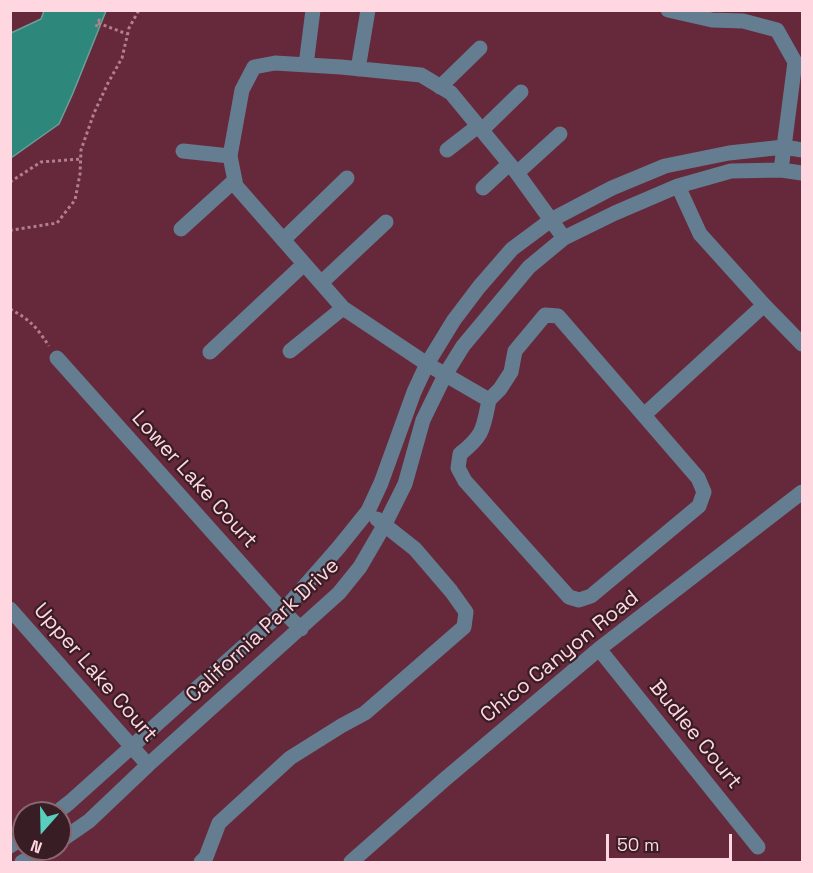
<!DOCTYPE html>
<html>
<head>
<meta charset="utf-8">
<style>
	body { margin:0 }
	#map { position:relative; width:813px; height:873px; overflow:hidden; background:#66283b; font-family:"Space Grotesk",sans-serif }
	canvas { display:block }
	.frame { position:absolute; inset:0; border:12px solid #ffd7e0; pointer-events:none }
	.north { position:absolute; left:12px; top:801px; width:60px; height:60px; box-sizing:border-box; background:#391d25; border:2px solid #886770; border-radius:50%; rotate:200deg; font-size:16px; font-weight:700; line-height:24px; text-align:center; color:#ffd7e0 }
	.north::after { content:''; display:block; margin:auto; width:21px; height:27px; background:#5acebe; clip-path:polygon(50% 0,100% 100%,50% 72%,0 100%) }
	.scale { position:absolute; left:606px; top:834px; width:126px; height:27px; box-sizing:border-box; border:3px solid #ffd7e0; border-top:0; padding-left:8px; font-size:18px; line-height:21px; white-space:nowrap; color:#ffd7e0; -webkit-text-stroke:4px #391d25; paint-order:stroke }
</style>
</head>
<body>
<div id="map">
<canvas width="813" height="873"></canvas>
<div class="frame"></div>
<div class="north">N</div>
<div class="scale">50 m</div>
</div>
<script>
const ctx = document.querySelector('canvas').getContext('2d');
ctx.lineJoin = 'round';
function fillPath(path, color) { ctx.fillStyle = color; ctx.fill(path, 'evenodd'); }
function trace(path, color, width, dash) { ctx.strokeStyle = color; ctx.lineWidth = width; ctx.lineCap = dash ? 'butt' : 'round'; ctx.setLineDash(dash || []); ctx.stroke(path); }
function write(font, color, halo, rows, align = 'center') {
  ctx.font = font + ' "Space Grotesk",sans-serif'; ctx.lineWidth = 4.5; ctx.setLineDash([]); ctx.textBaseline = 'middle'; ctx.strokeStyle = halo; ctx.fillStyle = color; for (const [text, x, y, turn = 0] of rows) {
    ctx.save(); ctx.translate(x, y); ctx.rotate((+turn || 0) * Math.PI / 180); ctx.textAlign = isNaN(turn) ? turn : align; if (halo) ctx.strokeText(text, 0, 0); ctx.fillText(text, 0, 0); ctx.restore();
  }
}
const water = new Path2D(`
	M44,11H106L73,93L59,124L11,158V33L41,19Z`);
const path = new Path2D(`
	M98,23L127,34
	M96,27L100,18
	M10,182L41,162L81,159
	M10,231L12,230L57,223L75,200L80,174L81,150L94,113L108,83L122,58L129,28L139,10
	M10,309C31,320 37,328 49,346`);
const minor = new Path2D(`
	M668,10L712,20L743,21L777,30L795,62L781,170
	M306,65L313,10
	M358,69L368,10
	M440,87L480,48
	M482,130L521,92
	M447,150L478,126
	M183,151L230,156
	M517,173L560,134
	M678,186L700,234L764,305L802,344
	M483,188L509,164
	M181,229L235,180
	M283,240L347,178
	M321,283L386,222
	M290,351L343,308
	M210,352L304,264
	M57,358L283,611L301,629
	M489,400C483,429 484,435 460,454L458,468L465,481L569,597L579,600L591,596L699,506L704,492L698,478L558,316L545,315L515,351L511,372L500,389L489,400L427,364L343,308L236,186L230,156L242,90L254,67L275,63L341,67L421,75L451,93L517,173L564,238
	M644,415L764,305
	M10,609L148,765
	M599,649L758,847
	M56,813L70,802L283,611L339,547L368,511L381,483L414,392L427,364L454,320L479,287L512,249L551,220L612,188L665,166L729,153L784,147L802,150
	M60,841L89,821L148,765L339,593L360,567L385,524L405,484L423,420L445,375L463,346L529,267L564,238L615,213L678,186L731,171L781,170L802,173
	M10,846L24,837
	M22,862L46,849
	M201,862L206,857L219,823L290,758L341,726L365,713L464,627L466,612L451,591L415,549L377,519
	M351,862L444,780L599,649L802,492`);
const streetNames = [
	["Lower Lake Court",194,480,48],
	["California Park Drive",263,631,-43],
	["Chico Canyon Road",560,657,-39],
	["Upper Lake Court",95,673,49],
	["Budlee Court",695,735,51]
];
fillPath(water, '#2e877b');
trace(water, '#6d9f99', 1.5);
trace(path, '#b27f8d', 3, [3, 3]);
trace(minor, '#657d91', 15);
write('21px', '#ffd7e0', '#391d25', streetNames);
</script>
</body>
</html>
